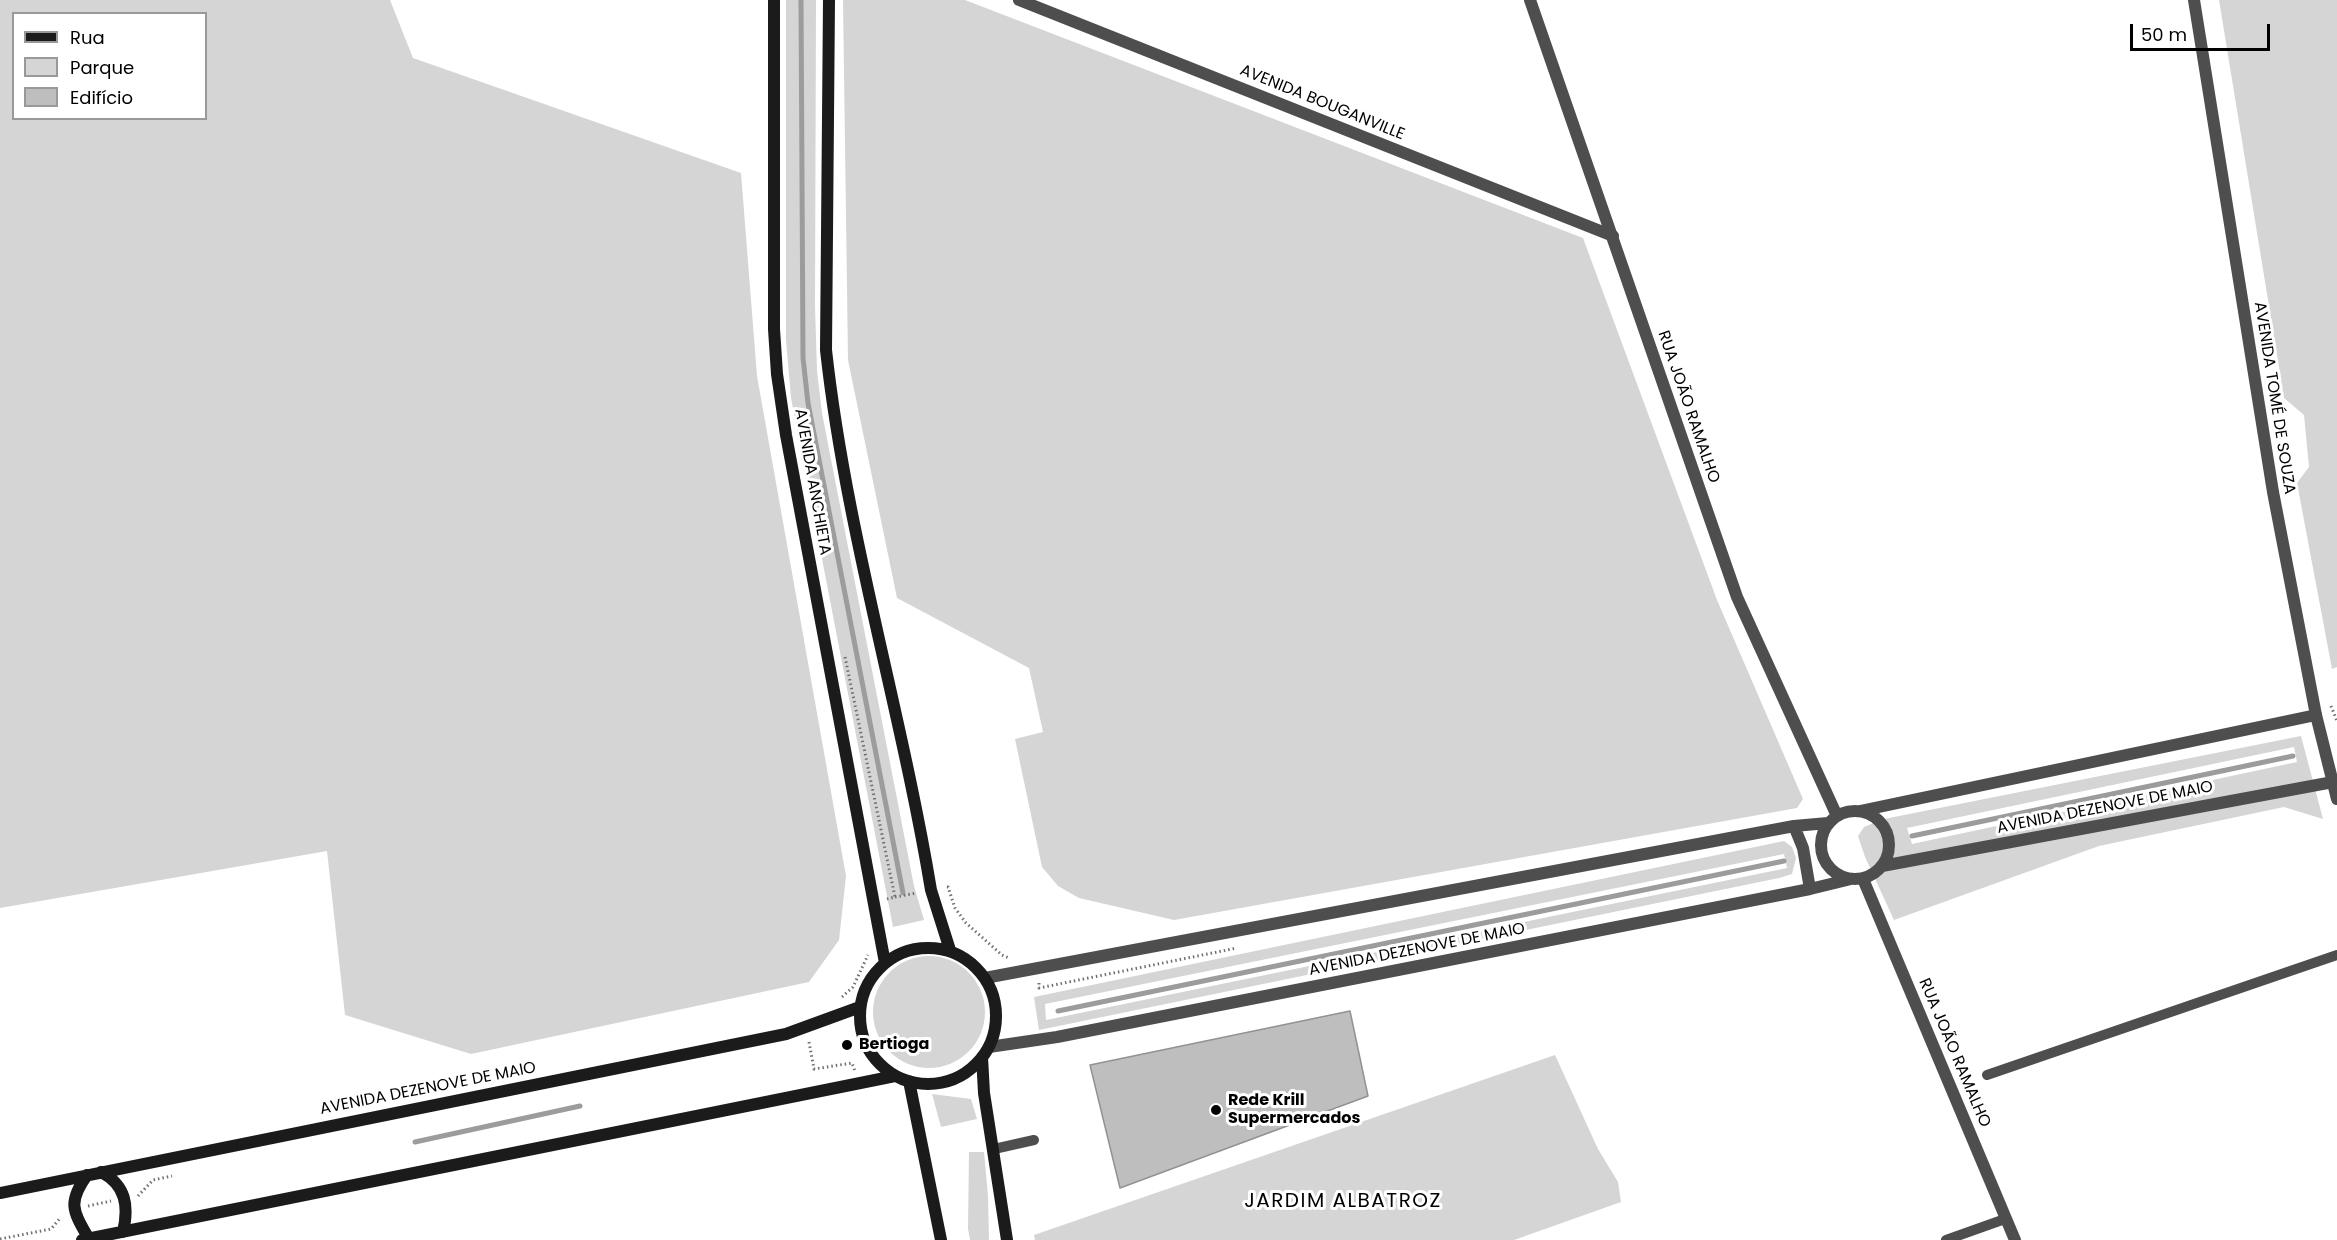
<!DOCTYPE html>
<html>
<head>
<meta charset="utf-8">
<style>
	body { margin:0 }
	#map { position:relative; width:2337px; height:1240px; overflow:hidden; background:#fff; font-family:Poppins,sans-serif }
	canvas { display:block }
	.legend { position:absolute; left:12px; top:12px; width:195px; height:108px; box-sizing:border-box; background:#fff; border:2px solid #999; margin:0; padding:8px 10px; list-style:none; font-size:18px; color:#000 }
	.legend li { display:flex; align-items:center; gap:12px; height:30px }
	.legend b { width:30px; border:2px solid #999 }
	.scale { position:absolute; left:2130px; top:24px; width:140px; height:27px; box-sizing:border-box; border:3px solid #000; border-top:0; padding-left:8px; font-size:18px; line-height:21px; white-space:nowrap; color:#000; -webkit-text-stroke:4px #fff; paint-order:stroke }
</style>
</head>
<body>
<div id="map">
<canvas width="2337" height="1240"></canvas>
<ul class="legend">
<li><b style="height:8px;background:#1b1b1b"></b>Rua</li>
<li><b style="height:16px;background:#d5d5d5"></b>Parque</li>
<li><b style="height:16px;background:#bebebe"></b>Edifício</li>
</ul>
<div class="scale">50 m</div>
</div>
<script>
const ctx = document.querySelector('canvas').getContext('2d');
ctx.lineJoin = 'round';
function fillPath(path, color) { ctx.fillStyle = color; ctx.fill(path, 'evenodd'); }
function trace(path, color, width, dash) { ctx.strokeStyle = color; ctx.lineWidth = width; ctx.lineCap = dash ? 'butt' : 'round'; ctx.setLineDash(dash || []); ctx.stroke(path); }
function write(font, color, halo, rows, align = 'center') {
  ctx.font = font + ' Poppins,sans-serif'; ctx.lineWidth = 6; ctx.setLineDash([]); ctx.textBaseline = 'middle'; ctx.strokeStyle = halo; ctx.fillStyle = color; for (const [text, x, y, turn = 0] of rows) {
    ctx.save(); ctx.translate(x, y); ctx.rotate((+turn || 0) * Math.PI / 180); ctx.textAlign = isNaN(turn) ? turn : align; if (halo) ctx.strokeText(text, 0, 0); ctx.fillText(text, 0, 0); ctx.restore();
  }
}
const green = new Path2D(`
	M0,0H390L413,58L741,173L757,376L846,876L839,940L809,982L471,1054L345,1015L327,851L0,908ZM14,14H206V118H14Z
	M786,0H816L815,306L817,371L822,413L914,886L924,920L893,927L791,398L786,340Z
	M843,0H965L1583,238L1717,600L1803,799L1797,808L1174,920L1079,898L1058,886L1042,867L1015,739L1043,732L1029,668L897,598L848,360Z
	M2219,0H2337V667L2332,669L2297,483L2309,467L2304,415L2284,398Z
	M2301,736L2323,819L2284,807L2099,846L1894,920L1865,857L1858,836L1864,827L1884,819ZM2294,747L2297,762L1912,844L1907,828Z
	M1784,841L1792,847L1796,858L1792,874L1779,878L1039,1030L1034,997ZM1784,854L1787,868L1046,1020L1045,1004Z
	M873 1012a56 56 0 1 1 112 0a56 56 0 1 1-112 0Z
	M1555,1055L1598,1149L1618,1182L1621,1202L1514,1240H1035L1034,1235Z
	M932,1094L971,1099L977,1119L941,1127Z
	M969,1152H984L988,1196L989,1240H970L968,1229Z`);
const stream = new Path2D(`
	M801,0L803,358L808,403L903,893
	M1912,836L2293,756
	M1058,1011L1784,861
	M415,1142L580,1106`);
const building = new Path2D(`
	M1350,1011L1368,1096L1120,1188L1090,1065Z`);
const path = new Path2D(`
	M845,657L895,897L887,899
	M2331,706L2337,721
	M947,887H948L955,908L966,923L1002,955L1009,958
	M895,897L917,893
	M1039,983V988L1237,948
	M842,997L853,987L868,955
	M809,1042L814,1069L852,1063L855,1071
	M138,1196L153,1180L172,1176
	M88,1206L111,1201
	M0,1239L51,1229L61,1217`);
const service = new Path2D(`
	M1987,1075L2337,955
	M994,1149L1034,1140
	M1946,1240L2005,1219`);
const minor = new Path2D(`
	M1019,0L1613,236
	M2194,0L2273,492L2316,715`);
const tertiary = new Path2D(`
	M1530,0L1737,597L1837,816
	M1821 845a34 34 0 1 1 68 0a34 34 0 1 1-68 0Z
	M1860,811L2316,715L2337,799
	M1794,826L1803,848L1810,889
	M1882,866L2333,782
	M1863,879L2015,1240
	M985,978L1794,826L1828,823
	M989,1047L1057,1037L1810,889L1851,879`);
const secondary = new Path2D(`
	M774,0V329L777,374L786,435L885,963
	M829,0L826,350C846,532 901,709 931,890L950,950
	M860 1016a68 68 0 1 1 136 0a68 68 0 1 1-136 0Z
	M982,1057L984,1093L1007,1240
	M909,1081L941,1240
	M101,1172C126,1185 129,1206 123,1232
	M87,1175C67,1203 73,1211 89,1239
	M0,1193L786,1034L860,1007
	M82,1240L895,1076`);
const markers = [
	[847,1045,6,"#000"],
	[1216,1110,6,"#000"]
];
const streetNames = [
	["AVENIDA BOUGANVILLE",1322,103,22],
	["AVENIDA TOMÉ DE SOUZA",2274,398,81],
	["RUA JOÃO RAMALHO",1688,407,71],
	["AVENIDA ANCHIETA",812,482,80],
	["AVENIDA DEZENOVE DE MAIO",2105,808,-11],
	["AVENIDA DEZENOVE DE MAIO",1417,950,-11],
	["RUA JOÃO RAMALHO",1954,1053,67],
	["AVENIDA DEZENOVE DE MAIO",428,1089,-11]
];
const poiNames = [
	["Bertioga",859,1045],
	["Rede Krill",1228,1101],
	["Supermercados",1228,1119]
];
const quarterNames = [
	["JARDIM ALBATROZ",1343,1202]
];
fillPath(green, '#d5d5d5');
trace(stream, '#9c9c9c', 5);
fillPath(building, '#bebebe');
trace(building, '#929292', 1.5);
trace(path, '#707070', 3, [1.5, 3]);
trace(service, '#4e4e4e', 10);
trace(minor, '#4e4e4e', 12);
trace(tertiary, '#4e4e4e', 12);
trace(secondary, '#1b1b1b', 12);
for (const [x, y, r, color] of markers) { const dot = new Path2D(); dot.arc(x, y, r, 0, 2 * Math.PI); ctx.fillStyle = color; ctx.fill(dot); trace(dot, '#fff', 2); }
write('16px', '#000', '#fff', streetNames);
write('bold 16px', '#000', '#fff', poiNames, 'left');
ctx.letterSpacing = '1.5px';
write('20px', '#000', '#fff', quarterNames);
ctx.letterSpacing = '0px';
</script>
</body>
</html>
